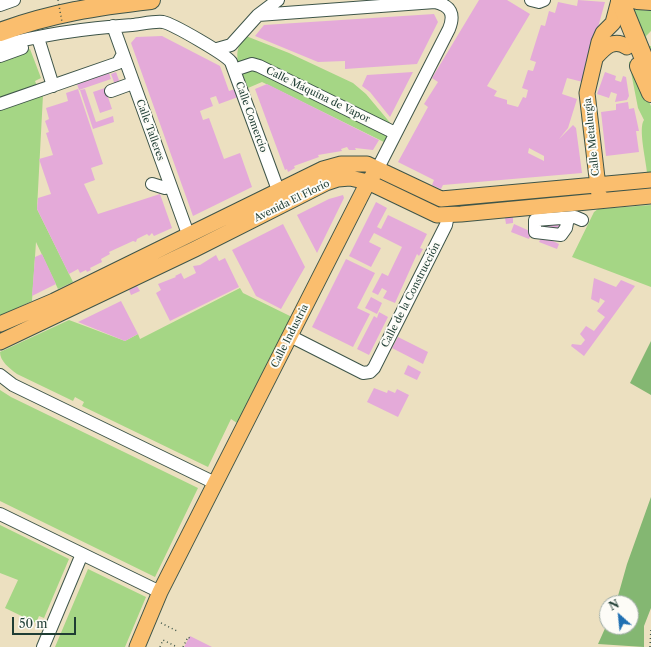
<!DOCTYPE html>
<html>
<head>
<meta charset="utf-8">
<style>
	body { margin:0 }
	#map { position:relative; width:651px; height:647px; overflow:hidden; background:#ece0c0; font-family:"Libre Caslon Text",serif }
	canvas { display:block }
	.north { position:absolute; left:599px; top:595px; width:40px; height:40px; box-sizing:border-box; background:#fdfcf7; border:1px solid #a4b0a9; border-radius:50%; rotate:333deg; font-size:11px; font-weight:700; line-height:16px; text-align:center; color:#1f3d34 }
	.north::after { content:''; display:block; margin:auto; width:14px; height:18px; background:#1f6fb2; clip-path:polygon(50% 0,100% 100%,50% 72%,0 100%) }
	.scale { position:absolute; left:12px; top:617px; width:64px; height:18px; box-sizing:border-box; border:2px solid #1f3d34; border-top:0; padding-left:5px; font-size:12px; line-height:14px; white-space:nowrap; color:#1f3d34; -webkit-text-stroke:3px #fdfcf7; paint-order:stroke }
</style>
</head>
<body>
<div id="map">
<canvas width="651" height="647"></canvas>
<div class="north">N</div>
<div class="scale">50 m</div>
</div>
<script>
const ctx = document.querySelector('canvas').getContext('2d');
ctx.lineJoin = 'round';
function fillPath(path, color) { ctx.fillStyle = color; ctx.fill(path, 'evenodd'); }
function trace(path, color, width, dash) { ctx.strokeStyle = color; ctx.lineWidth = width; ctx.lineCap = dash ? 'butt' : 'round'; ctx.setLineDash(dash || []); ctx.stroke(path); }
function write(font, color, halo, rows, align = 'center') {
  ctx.font = font + ' "Libre Caslon Text",serif'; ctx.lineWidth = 4; ctx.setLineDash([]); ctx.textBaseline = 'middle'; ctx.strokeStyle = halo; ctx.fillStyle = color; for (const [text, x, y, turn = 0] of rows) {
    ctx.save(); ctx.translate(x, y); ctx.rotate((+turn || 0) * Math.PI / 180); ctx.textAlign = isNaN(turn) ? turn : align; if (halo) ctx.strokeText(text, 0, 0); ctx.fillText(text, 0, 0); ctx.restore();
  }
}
const green = new Path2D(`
	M632,9L651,11V31L646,36L648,46H651V61Z
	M246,36L289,53L353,83L366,94L392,125L384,142L262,82L248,88C241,67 229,54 246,36Z
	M30,49L41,78L35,81L37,86L0,99V62Z
	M631,61L651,106V172L647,173C646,160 638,128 644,120L638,108L629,62Z
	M43,95L37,209L73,282L58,289L36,242L32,301L0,316V109Z
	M651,205V287L572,257L594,212L598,209Z
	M240,288L243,293L292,317L237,423L231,419L208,467L82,406L84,402L75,397L73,401L17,374C9,368 0,361 0,352L69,320L125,341L138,334L140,339Z
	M0,390L11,397L198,488L155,577L0,501Z
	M0,525L69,559L44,618L39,616L36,623L5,608L18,580L0,573Z
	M88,569L146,597L125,647H55Z`);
const forest = new Path2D(`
	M651,341V395L630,383Z
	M651,497V608L644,626V647L598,644L607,624V627H631V603H616L627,564Z`);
const building = new Path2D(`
	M479,0H507L530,14L487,86L497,91L494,96L507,100V104L518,107L523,97L526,98L528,90L522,88L528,70L533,71L536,62L530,60L541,25L545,26L549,11L555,13L558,2L577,6L578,0L605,2L583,82L567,78L562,94L577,99L568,128L559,139L573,125L576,128L582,173L443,185L441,189L432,185L434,180L398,162L428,107L424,104L438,82L432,78ZM529,148L544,156V161L528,153Z
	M434,14L438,22L417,64L345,69V61L318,62L255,36L264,25Z
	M162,36L220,66L229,91L235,89L238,97L219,104L216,96L210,98L213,106L200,111L203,120L209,118L224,159L240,153L252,187L193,216L131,43L136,37Z
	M116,72L120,83L115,85L111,74Z
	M413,72L390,117L370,92L362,86L367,75Z
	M605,72L616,76L615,80L621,82L623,76L626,77L629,96L627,100L615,102L617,94L611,92L609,98L597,94Z
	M109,73L111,79L79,90L77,84Z
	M267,84L379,140L373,150L355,148L356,150H349L347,147L341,149L342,151L318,155L319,157L294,166L295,168L288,172L287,169L285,170L255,89Z
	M105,88L112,109L100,113L93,92Z
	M78,89L103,164L91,168L95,180L84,184L98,214L160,194L172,228L154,236L152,233L149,236L147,234L137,239L136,242L133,241L109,252L110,254L101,259L102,262L90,268L91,270L87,272L86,270L80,273L78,269L69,274L37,209L38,198L51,194L39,159L53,155L46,133L49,132L45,121L49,119L46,108L68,101L66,93Z
	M85,89L96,122L113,116L114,122L93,129L80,90Z
	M628,102L629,109L634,108L639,131H636L639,152L606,156L601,112L616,110V104Z
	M343,195L344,198L317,253L297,215L329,199Z
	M376,202L387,208L377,227L381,229L388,215L427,234L420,248L423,249L419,256L417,254L395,303L383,298L387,291L382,288L378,295L372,292L382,273L388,276L402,247L374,233L369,242L381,248L371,267L349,256Z
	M513,217V223L506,224L505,218Z
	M562,221L563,228L541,230L540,223Z
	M283,224L305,267L281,309L256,296L232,250Z
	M514,224L532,232L529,239L511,232Z
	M542,236L559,244L557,249L539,242Z
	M42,254L56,284L32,296L35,257Z
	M216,255L219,261L225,258L239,287L170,321L156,293L161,290L158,284L176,277L175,276L181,273L184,279L196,273L193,266L200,265Z
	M346,259L375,273L357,308L370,314L353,347L312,327Z
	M594,278L616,287L621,280L635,286L584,356L571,346L572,344L581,345L585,340L580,334L586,326L594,331L605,317L597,311L605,301L600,298L599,303L591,299Z
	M137,286L140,291L131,295L129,290Z
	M371,297L382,303L377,314L365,308Z
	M121,301L138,334L125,341L78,322Z
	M379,312L388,317L369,355L357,349L374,316L377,318Z
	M398,337L428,352L423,364L392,348Z
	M408,365L421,372L417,380L404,374Z
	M374,388L387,393L388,390L395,393L397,389L409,395L398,417L367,402Z
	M190,636L212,647H184Z`);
const path = new Path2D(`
	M161,623L177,631
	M160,647L163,640L177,647
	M183,647L188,637L191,639
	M650,647L651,628`);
const minor = new Path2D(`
	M531,0L539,2L544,0
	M0,5L14,0
	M258,15L435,2C451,6 455,14 449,29L378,168
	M113,26L188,234
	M38,38L53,86
	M0,46C43,34 88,28 132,25C142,24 154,21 163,22C173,24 225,54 231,62L278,190
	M217,49L231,45L258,15L278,0
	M0,56L22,48
	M240,68L252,64L259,66L395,133
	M111,91L133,83
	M0,104L118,63L123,54
	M152,184L165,188L170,186
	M568,218L566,228L561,235L535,232V220L575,217L582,220
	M290,336L363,373L370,372L374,368L446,225L448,215
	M0,375L13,385L215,483
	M0,514L160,592
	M43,647L82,554`);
const major = new Path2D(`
	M596,57C605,47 614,38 627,47
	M599,195L587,93L599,42L603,33L613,23L619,0
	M0,324L54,301L323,169L341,164H367L441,199L651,180
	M0,342L195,249L326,183L338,179L350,178L368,182L437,215L461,214L651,196
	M137,647L160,592L368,182L374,174`);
const highway = new Path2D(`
	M620,0L651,76
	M637,0L651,1
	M0,32C51,13 98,6 151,0
	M639,66L651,93`);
const pathBridge = new Path2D(`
	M58,0L62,22`);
const streetNames = [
	["Calle Máquina de Vapor",318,95,26],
	["Calle Comercio",251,117,70],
	["Calle Talleres",150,130,70],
	["Calle Metalurgia",592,137,-96],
	["Avenida El Florío",292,201,-26],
	["Calle de la Construcción",411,295,-63],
	["Calle Industria",290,336,-63]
];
fillPath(green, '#a5d685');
fillPath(forest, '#84b772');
fillPath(building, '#e4aad9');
trace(minor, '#3e5549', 14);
trace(major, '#3e5549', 17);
trace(highway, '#3e5549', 20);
trace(path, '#3e5549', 1.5, [1, 3]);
trace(minor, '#fff', 12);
trace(major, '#fabe6e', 15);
trace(highway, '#fabe6e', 18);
trace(pathBridge, '#3e5549', 1.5, [1, 3]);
write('10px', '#1f3d34', '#fdfcf7', streetNames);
</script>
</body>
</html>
